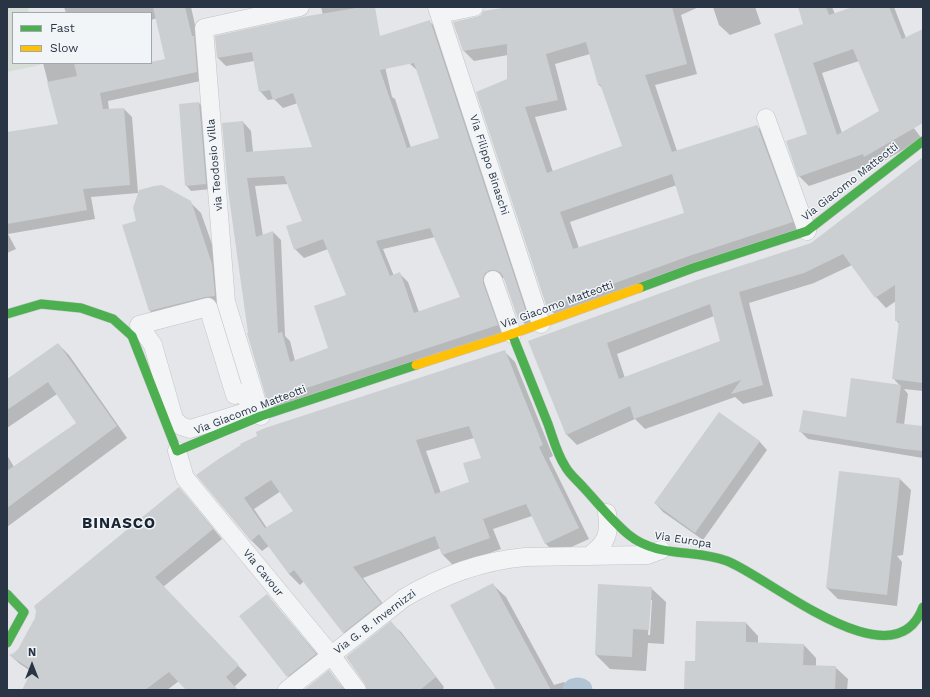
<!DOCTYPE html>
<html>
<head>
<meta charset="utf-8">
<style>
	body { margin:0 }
	#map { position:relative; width:930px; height:697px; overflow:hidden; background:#e4e6e9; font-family:"Work Sans",sans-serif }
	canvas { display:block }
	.frame { position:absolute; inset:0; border:8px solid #293544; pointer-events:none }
	.legend { position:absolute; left:12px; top:12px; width:140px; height:52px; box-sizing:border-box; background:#f2f5f8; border:1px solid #a2a8b0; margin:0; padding:5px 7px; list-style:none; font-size:12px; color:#293544 }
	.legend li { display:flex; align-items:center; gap:8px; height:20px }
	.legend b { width:20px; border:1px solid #a2a8b0 }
	.north { position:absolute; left:12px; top:645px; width:40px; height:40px; -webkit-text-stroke:3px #f2f5f8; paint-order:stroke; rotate:0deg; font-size:11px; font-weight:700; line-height:16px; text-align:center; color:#293544 }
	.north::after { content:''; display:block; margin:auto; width:14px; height:18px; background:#293544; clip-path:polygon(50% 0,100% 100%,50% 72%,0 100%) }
</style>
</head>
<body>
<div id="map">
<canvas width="930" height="697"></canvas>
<div class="frame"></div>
<ul class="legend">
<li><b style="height:5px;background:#4caf50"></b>Fast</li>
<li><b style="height:5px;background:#ffc107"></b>Slow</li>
</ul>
<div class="north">N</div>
</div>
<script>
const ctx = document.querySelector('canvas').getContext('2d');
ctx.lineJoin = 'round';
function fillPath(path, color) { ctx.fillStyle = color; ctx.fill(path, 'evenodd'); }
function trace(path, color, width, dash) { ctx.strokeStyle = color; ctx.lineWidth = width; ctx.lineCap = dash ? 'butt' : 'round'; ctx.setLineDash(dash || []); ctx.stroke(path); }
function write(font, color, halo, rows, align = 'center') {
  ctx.font = font + ' "Work Sans",sans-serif'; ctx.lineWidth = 3; ctx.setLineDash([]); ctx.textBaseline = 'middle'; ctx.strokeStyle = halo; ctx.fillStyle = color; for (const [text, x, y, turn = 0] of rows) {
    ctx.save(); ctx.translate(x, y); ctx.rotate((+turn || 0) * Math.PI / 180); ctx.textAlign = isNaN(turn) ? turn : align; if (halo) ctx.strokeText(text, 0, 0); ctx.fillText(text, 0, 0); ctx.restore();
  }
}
const green = new Path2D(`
	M7,7H28L29,13H13V63H39L40,65L7,72Z`);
const shadow = new Path2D(`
	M64,7H191L199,43L205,80L108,101L109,110L124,109L132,117L138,193L91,197L95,219L8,234L16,249L7,253V133L59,125L43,63H151L166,60L157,18L151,20V13H66Z
	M321,7H371L392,97L395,99L411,148L440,139L418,71L410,64L430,22L439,30L535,324L527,326L519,318L504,278H499L506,334L277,409L268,400L249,333L243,122L251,131L253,152L313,148L298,103L283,108L274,99L268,100L260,91L254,61L226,66L218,58L216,37L323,15ZM289,184L304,221L295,249L304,258L328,249L347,295L329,349L295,361L290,341L285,336L281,240L273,232L263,236L255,186ZM435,237L461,297L419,312L408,282L400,274L394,276L383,249Z
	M513,7H699L681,15L697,74L655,85L677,151L757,126L767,136L802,233L558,318L548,307L508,80V55L474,61L464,51L454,23L477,18ZM590,54L599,85L603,89L624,146L553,172L535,117L567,110L555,64ZM677,185L686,214L579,248L570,222Z
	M713,7H755L761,24L730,35L719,25Z
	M799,7H832L835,14L854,7H894L906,38L923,30V100L882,85L922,139L875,166L873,164L809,186L799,176L808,135L804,25ZM859,61L880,111L842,133L822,73Z
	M199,103L205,109L211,189L191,191L186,185Z
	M923,158V391L904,389L908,394L904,425L923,427V458L808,439L800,431L847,419L900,386L893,378L900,325L896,320V301L886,308L876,297L852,265L814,283L749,303L773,396L743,404L735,397L645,429L635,419L577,445L566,434L530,342L812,244ZM714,316L721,341L625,378L617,354Z
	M190,202L201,213L223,275L225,307H217L161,322L150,311L124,226Z
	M58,344L69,355L127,438L7,527V455L14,467L78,423L57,394L7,428V380Z
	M504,351L515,362L553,456L549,458L589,539L556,554L545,543L532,516L493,529L501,549L454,566L443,555L441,548L363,578L391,614L354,643L343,632L304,581L300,585L289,574L269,546L262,551L251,540L197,475ZM474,438L482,458L470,482L441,493L426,451ZM281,491L294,511L267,528L254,509Z
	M759,441L767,450L703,540L663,512L655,503Z
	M900,479L911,490L903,555L897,556L902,562L897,606L838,599L827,588Z
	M179,488L188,498L222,539L163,587L247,675L234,687L237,690H188L179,681L167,690H23L32,672L20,664L11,656L14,654Z
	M492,584L506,597L554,685L564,682L572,690H497Z
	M651,588L666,602L664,644L648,643L646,671L610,669L596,655ZM650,600H652L650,635H648Z
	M267,595L324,662L296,684L288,676Z
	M391,623L401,632L444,687L443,688L444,690H368Z
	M746,623L758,636V643L804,645L816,658V666L835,667L848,679L847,690H687L685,688L696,662Z
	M329,672L345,690H306Z`);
const canal = new Path2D(`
	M574,690L578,689L581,690`);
const building = new Path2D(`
	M153,7H185L192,36H194L197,72L100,93L103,109L124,108L130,185L83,189L87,210L7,224V132L58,124L47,82L77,76L74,63H151V62L165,59Z
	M362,7H375L380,36L430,20L527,315L518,319L503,276L500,272L495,270H490L485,273L483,278V283L498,325L267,401L247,333H248L228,190L222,123L243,121L246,152L312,147L293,93L273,100L270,90L259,92L252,52L217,58L215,36L302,17ZM414,63L439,138L407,148L380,70ZM284,176L302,221L286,226L294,250L323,239L346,295L314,306L328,348L290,362L282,332L278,333L273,231L256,237L247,178ZM430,228L460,297L414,313L400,272L390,276L376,241Z
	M509,7H672L687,64L645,75L672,152L757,125L793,222L689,256L547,308L476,92L507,79V44L463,51L453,22L476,17L481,15L483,11ZM586,42L598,85L600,84L622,146L547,173L525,107L558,100L546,54ZM672,174L684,213L573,249L560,212Z
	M798,7H826L829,15L853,7H889L902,39L923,29V123L864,157L863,154L798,177L786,141L807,134L774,34L803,24ZM853,49L879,111L837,135L813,63Z
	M199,102L206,184L185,186L179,104Z
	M923,157V383L892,379L899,321H895V285L875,298L843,254L804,273L739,292L763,385L731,394L741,380L634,419L630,406L566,435L528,341L697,280L811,243ZM710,304L720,341L619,379L607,343Z
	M162,185L191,201L212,264L215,296L205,297L149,311L122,225L136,221L133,208L139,190L154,186Z
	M58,343L117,426L7,508V471L76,423L48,382L7,410V379Z
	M505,350L543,445L539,447L579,528L545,544L526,504L483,519L490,538L442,555L435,536L353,567L381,603L343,633L294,570L289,574L259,534L251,541L196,475L220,458L241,445L240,444L257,436L256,432L265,428ZM469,426L481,458L463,463L469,482L435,494L416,440ZM271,480L293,511L265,528L244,498Z
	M851,378L901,385L896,423L923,426V451L904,449L799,432L803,410L846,417Z
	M719,412L760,441L695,533L654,503Z
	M839,471L900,478L887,595L826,588Z
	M179,487L213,529L155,577L239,665L226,677L238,690H186L169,672L145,690H22L32,670L9,655L14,653L18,649L35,618L36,611L34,606Z
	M493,583L551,690H496L450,605Z
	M598,584L652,587L649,630L633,629L632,657L595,655Z
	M267,594L316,654L287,677L239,616Z
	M391,621L436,677L420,690H367L365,684L346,657Z
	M696,621L746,622V642L804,644L803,665L836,666L835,690L684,689L685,661H695Z
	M329,670L344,690H304Z`);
const street = new Path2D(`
	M437,7L541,324
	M440,14L474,7
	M766,118L807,231
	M493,280L512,334
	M208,307L235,395L245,392L250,408L249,411L190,429L181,426L174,419L153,345L139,325Z
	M261,416L226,302L204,28L300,7
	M177,451L185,478L331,655L357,690
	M590,555C607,543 610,533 607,513
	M287,690L404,598C441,576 482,561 525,557L647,555L661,550`);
const fast = new Path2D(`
	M639,288L693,268L807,231L923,141
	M7,314L41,304L81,308L113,319L132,336L177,451L261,416L416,365
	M512,334C524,364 536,394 548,424C553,438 557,454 565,466C569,474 577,480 583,487C598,503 612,521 629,535C657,558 695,549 727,561C769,577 894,686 923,607
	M7,594L24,612L7,643`);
const slow = new Path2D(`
	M416,365L512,334L639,288`);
const streetNames = [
	["via Teodosio Villa",215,165,-95],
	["Via Filippo Binaschi",489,165,72],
	["Via Giacomo Matteotti",850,182,-38],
	["Via Giacomo Matteotti",557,305,-20],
	["Via Giacomo Matteotti",250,410,-21],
	["Via Europa",683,540,9],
	["Via Cavour",263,573,51],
	["Via G. B. Invernizzi",375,622,-37]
];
const districtNames = [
	["BINASCO",119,524]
];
fillPath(green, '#d5ddd4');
fillPath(shadow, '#0003');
trace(canal, '#b1c5d5', 23);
fillPath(building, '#cccfd2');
trace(street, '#c2c4c7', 19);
trace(fast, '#c2c4c7', 10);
trace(slow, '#c2c4c7', 10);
trace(street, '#f3f4f6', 18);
trace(fast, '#4caf50', 9);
trace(slow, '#ffc107', 9);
write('11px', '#293544', '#f2f5f8', streetNames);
ctx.letterSpacing = '1px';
write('bold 15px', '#1b2635', '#f2f5f8', districtNames);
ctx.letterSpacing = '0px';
</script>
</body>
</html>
